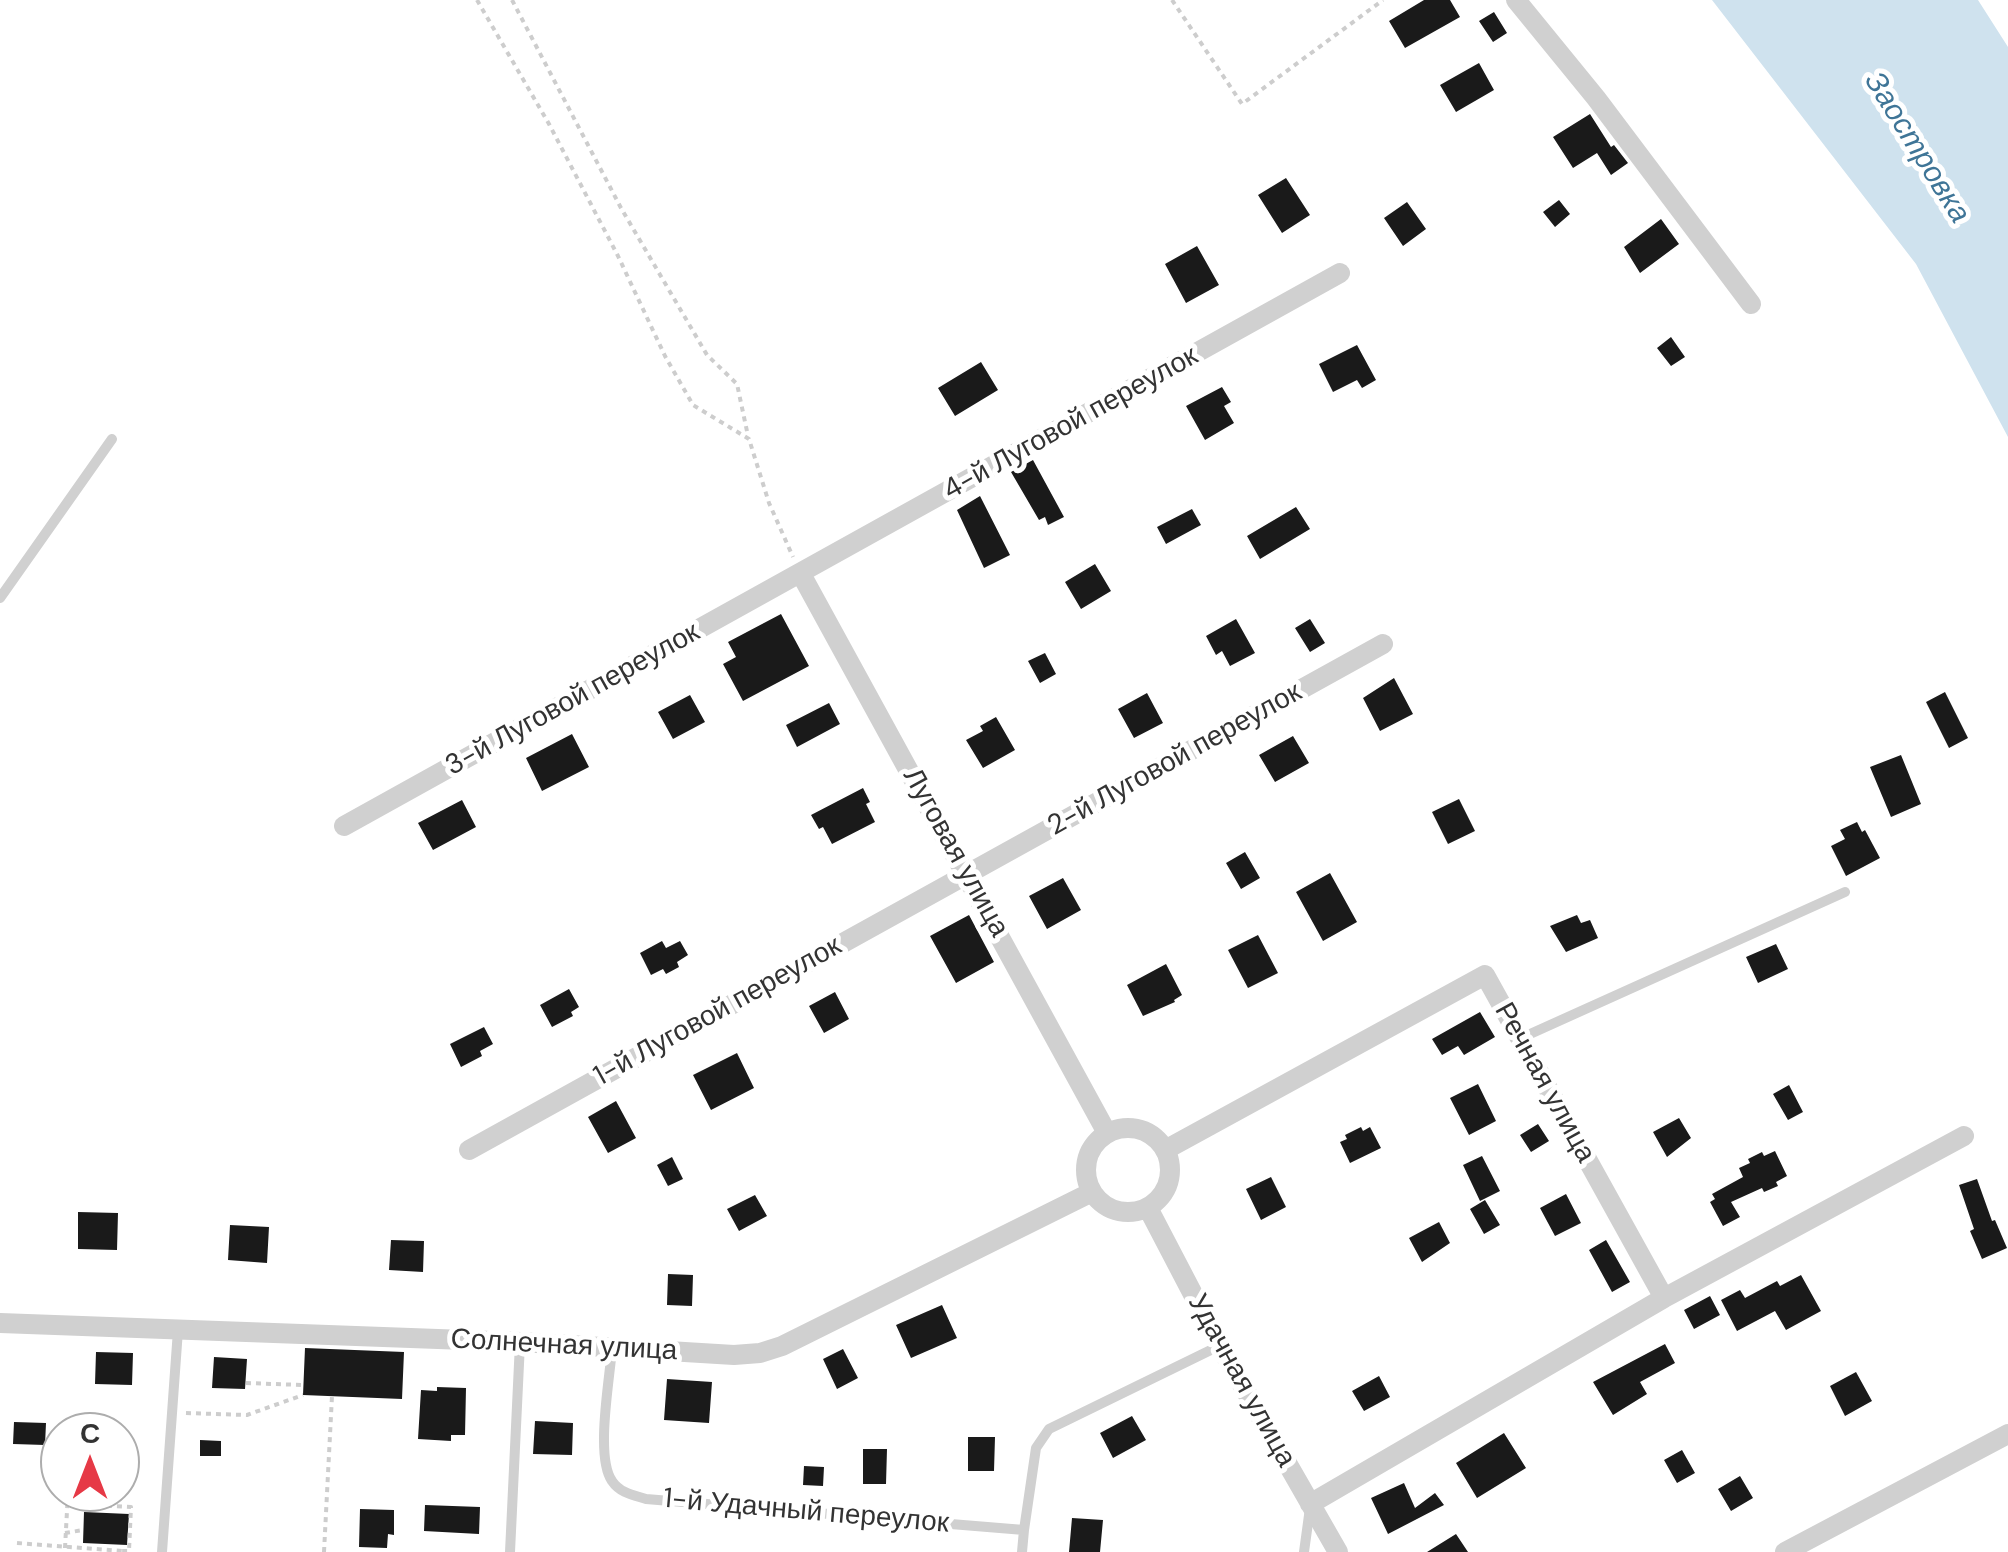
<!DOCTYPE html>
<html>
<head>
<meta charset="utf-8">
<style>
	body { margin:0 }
	#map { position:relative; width:2008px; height:1552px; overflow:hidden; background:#fff; font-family:"DM Sans",sans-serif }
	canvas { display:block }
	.north { position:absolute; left:40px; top:1412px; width:100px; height:100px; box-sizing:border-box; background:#fff; border:2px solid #adadad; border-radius:50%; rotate:0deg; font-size:28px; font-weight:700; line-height:40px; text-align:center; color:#333 }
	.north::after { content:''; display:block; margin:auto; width:35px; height:45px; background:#e63946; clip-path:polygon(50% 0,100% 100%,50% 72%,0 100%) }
</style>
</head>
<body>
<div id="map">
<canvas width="2008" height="1552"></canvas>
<div class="north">С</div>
</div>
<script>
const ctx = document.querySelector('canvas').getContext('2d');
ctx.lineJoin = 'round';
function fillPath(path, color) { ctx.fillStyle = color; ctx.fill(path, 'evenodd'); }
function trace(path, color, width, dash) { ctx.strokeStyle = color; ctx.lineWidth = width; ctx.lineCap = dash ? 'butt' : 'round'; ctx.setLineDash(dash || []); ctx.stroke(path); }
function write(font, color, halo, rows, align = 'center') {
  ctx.font = font + ' "DM Sans",sans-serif'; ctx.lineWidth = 10; ctx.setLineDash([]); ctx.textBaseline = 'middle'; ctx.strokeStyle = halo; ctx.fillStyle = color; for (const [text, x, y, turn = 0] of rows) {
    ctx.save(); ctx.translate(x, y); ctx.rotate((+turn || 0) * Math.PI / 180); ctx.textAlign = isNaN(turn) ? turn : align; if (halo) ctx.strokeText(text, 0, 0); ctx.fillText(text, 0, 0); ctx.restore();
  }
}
const water = new Path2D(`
	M1712,0H1978L2008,47V437L1916,264Z`);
const building = new Path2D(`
	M1424,0H1450L1460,17L1405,48L1389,21Z
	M1494,12L1507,33L1493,42L1479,21Z
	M1479,63L1494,90L1456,112L1440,85Z
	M1590,114L1611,147L1614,145L1628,163L1611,175L1597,153L1573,168L1553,137Z
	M1286,178L1310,215L1282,233L1258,195Z
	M1559,200L1570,214L1555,227L1543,212Z
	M1407,202L1426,229L1403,246L1384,218Z
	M1661,219L1679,244L1640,273L1624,247Z
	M1197,246L1219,285L1186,303L1165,264Z
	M1671,337L1685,357L1671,366L1657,348Z
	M1357,345L1376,380L1362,388L1357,380L1333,392L1319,364Z
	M981,362L998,390L955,416L938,388Z
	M1222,387L1231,402L1224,406L1234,423L1205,440L1186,406Z
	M1033,460L1064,517L1048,525L1045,517L1039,520L1011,472Z
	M980,496L1010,555L984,568L957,510Z
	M1296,507L1310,529L1260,559L1247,536Z
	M1192,509L1201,525L1166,544L1157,527Z
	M1095,564L1111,591L1081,609L1065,582Z
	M781,614L809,666L743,701L723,664L736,657L728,642Z
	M1236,619L1255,653L1230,666L1222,651L1216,655L1206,636Z
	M1310,619L1325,643L1310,652L1295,628Z
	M1045,653L1056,674L1040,683L1028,661Z
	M1394,678L1413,714L1380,731L1363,698Z
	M1945,692L1968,738L1949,748L1926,702Z
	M1147,693L1163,723L1134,738L1118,709Z
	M690,695L705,722L673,739L658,712Z
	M829,703L840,724L797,747L786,725Z
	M996,717L1015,750L983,768L966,740L983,731L980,726Z
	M572,734L589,767L542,791L526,758Z
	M1293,736L1309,763L1275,782L1259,755Z
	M1901,755L1921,804L1891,817L1870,767Z
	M863,788L870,802L866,804L875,822L832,844L823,827L819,829L811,815Z
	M1459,799L1475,831L1448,844L1432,812Z
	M462,800L476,827L433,850L418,823Z
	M1857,822L1862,832L1865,830L1880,858L1846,876L1831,846L1845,839L1840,830Z
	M1245,852L1260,878L1241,889L1226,863Z
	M1330,873L1357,922L1323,941L1296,892Z
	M1063,878L1081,910L1047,929L1029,896Z
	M969,915L994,962L956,983L930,936Z
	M1577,915L1581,923L1590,920L1598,938L1566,952L1550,926Z
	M1258,935L1278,973L1248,988L1228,950Z
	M662,941L666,948L680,941L688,955L677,962L679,967L666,974L663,969L651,975L640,953Z
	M1776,944L1788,969L1758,983L1746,957Z
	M1166,964L1182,995L1174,1000L1175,1002L1143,1016L1127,985Z
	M569,989L579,1007L571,1012L573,1016L552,1027L540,1005Z
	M835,992L849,1019L824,1033L809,1006Z
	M1480,1012L1495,1037L1464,1055L1458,1046L1442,1055L1432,1039Z
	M484,1027L493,1044L480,1051L482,1056L461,1067L450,1044Z
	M737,1053L754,1088L711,1110L693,1075Z
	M1478,1084L1496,1121L1469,1135L1450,1098Z
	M1789,1085L1803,1112L1788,1120L1773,1094Z
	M616,1101L636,1138L608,1153L588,1117Z
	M1679,1118L1691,1138L1667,1157L1653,1132Z
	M1538,1124L1549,1141L1531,1152L1520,1135Z
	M1361,1127L1363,1131L1370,1127L1381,1148L1350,1163L1340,1142L1347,1139L1345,1135Z
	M1775,1151L1787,1176L1776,1182L1778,1186L1764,1192L1762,1188L1731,1202L1740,1217L1723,1226L1710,1202L1715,1199L1712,1194L1743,1177L1739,1168L1750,1163L1748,1159L1762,1152L1764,1156Z
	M1482,1156L1500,1191L1480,1201L1463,1165Z
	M672,1157L683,1179L668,1186L657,1165Z
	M1271,1177L1286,1207L1261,1220L1246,1189Z
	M1977,1179L1992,1221L1995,1220L2007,1248L1982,1259L1970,1231L1974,1229L1959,1185Z
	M1566,1194L1581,1223L1555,1236L1540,1208Z
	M755,1195L767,1216L739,1231L727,1209Z
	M1485,1200L1500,1225L1484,1234L1470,1209Z
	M78,1212L118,1213L117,1250L78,1249Z
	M1439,1222L1450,1243L1422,1262L1409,1238Z
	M230,1225L269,1227L267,1263L228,1260Z
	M391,1240L424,1241L423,1272L389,1270Z
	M1606,1240L1630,1282L1612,1292L1589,1250Z
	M668,1274L693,1275L692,1306L667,1305Z
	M1801,1275L1821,1311L1786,1330L1775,1311L1737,1331L1721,1300L1740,1290L1745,1298L1777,1281L1780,1286Z
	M1710,1296L1720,1315L1694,1329L1684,1310Z
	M942,1305L957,1338L911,1358L896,1325Z
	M1665,1344L1675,1363L1640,1382L1647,1394L1613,1415L1593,1382Z
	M305,1348L404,1352L402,1399L303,1395Z
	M843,1349L858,1378L837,1389L823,1359Z
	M96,1352L133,1353L132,1385L95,1384Z
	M214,1357L247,1359L245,1389L212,1388Z
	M1856,1372L1872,1401L1845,1416L1830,1386Z
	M1379,1376L1390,1397L1364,1411L1352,1391Z
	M667,1379L712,1382L709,1423L664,1420Z
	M437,1387L466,1388L465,1435H451V1441L418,1439L421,1390L437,1391Z
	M1132,1416L1146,1440L1113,1458L1100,1433Z
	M535,1421L573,1423L572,1455L533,1454Z
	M14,1422L46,1423L45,1445L13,1444Z
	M1504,1433L1526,1468L1477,1498L1456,1463Z
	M968,1437H995L994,1471H968Z
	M200,1440L221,1441V1456H200Z
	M863,1449H887L886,1484H863Z
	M1682,1450L1695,1473L1677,1483L1664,1460Z
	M804,1466L824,1467L823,1486L803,1485Z
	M1740,1476L1753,1498L1731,1511L1718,1489Z
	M1404,1483L1415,1508L1435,1493L1444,1505L1388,1534L1371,1498Z
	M425,1505L480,1507L479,1534L424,1531Z
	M360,1509L394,1510V1535L388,1534L387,1548L359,1547Z
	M84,1512L129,1514L127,1545L83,1543Z
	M1072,1518L1103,1520L1100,1552H1069Z
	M1456,1534L1468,1552H1427Z`);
const path = new Path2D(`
	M477,0L549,124L618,256L665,356L693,405L749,439L769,503L793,557
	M512,0L621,208L707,355L737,384L748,436
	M1172,0L1242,104L1383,0
	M246,1383L303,1385
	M186,1413L247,1415L303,1395
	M67,1504L131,1507L129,1551H122
	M65,1533L83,1530
	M17,1543L122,1551
	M65,1548L68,1492
	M324,1552L332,1396`);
const service = new Path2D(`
	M0,598L112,439
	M1519,1039L1845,892
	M612,1348C610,1378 595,1457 612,1481C620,1493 633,1495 646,1499L1024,1530L1036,1448L1049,1429L1219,1346
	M162,1552L178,1330
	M510,1552L520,1343
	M1022,1552L1024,1530
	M1304,1552L1310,1508`);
const minor = new Path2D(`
	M1516,0L1596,98L1751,304
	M801,574L1107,1133
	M344,826L1340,273
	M1086 1170a42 42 0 1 1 84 0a42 42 0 1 1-84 0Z
	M469,1150L1383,644
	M1165,1150L1485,975L1664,1298
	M1148,1208L1220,1346L1338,1552
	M0,1323L520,1342L734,1355L760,1353L782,1346L1092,1192
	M1310,1504L1664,1298L1964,1136
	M1785,1552L2008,1434`);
const streetNames = [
	["4-й Луговой переулок",1071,424,-29],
	["3-й Луговой переулок",573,700,-29],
	["2-й Луговой переулок",1175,760,-29],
	["Луговая улица",955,853,61],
	["1-й Луговой переулок",718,1012,-29],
	["Речная улица",1544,1083,61],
	["Солнечная улица",564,1346,3],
	["Удачная улица",1241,1381,61],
	["1-й Удачный переулок",806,1512,5]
];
const waterNames = [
	["Заостровка",1916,148,58]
];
fillPath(water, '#cfe2ee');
fillPath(building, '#1a1a1a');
trace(path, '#cdcdcd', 4, [5, 5]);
trace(service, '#d0d0d0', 10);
trace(minor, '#d0d0d0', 20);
write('28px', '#333', '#fff', streetNames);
write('italic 30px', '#3f7597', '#fff', waterNames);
</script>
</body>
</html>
